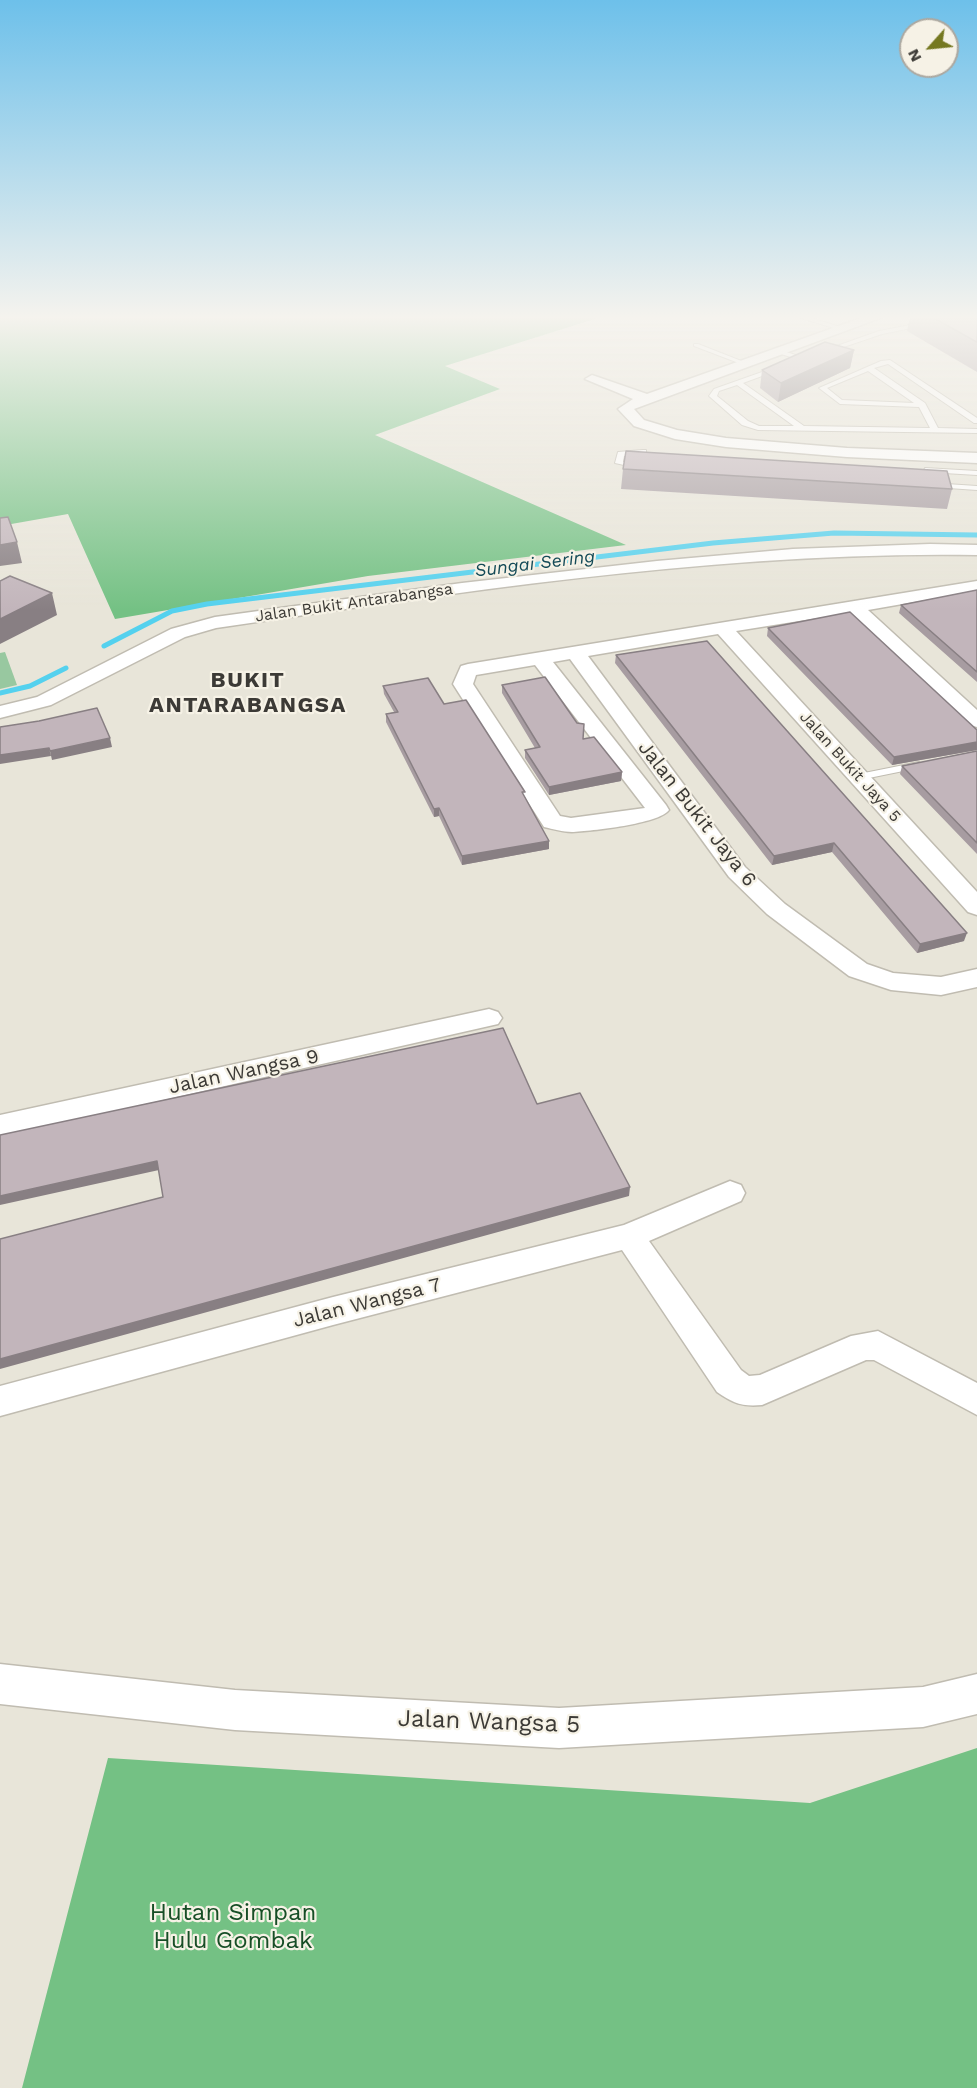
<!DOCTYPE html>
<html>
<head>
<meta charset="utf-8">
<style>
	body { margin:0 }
	#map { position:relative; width:977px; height:2088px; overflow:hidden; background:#e8e5d9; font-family:"Work Sans",sans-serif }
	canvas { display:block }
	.north { position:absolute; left:899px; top:18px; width:60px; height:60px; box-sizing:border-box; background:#f6f2e6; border:2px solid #aca8a0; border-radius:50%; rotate:243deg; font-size:16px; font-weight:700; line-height:24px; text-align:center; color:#3c3a36 }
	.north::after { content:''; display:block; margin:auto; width:21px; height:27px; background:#757820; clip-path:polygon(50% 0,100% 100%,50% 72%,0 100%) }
</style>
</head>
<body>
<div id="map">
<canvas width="977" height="2088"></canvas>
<div class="north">N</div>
</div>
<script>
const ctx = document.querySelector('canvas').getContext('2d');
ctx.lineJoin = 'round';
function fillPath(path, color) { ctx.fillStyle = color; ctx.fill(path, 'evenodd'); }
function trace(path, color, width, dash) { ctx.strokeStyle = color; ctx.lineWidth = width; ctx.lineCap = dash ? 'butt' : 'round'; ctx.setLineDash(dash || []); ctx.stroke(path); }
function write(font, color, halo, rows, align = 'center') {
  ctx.font = font + ' "Work Sans",sans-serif'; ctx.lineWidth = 4.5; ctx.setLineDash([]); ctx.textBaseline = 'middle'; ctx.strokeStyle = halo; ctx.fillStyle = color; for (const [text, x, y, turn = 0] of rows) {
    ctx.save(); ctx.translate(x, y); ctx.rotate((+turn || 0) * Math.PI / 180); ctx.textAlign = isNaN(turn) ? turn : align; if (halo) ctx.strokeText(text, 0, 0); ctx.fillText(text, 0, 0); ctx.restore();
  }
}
const green = new Path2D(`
	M5,652L17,685L0,689V653Z`);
const forest = new Path2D(`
	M0,317H601L445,366L500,389L375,435L626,545L368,576L115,619L68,514L0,526Z
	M977,1748V2088H22L108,1758L810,1803Z`);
const stream = new Path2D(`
	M104,646L172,611L207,604L713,543L834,533L977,535
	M0,693L30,686L66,668`);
const lane = new Path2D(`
	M798,317H809L846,329L843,331Z
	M925,322L927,325L882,334L823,354L820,352L879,331Z
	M694,344H698L749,364L744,365L694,346Z
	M780,350L805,358L806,359L803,361L778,353Z
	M890,360L977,418V423H974L888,364L874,368L925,403L938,428L977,429V433L758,430L742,425L709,396L714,389L779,366L781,369L743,383L804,426L930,428L919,407L840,404L819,388L881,361ZM868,371L914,403L842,400L827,388ZM737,385L794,426H759L748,421L717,396L719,391Z
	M643,450H646V454L624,456L623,462L642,465V469L615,463L618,452Z
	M925,468L977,471V475L928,472L924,470Z
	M931,483L977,486V490L934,487L930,485Z
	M919,762L924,765L923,767L859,780L854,777L859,774Z`);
const street = new Path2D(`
	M864,317H883L634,409L644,420L677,430L726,438L847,448L977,453V463L847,457L726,447L675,439L634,426L618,409L633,399L585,379L592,375L647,394Z
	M930,544L977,545V555C723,551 467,591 216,628L185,637L51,705L0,718V706L37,697L171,629L215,617L462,583L657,561L793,549Z
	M977,581V591L868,610L977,710V727L970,725L849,613L736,631L977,892V915L968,912L718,634L588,656L745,867L785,904L867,964L893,973L941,977L977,969V987L941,995L891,990L849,976L767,914L729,877L570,659L553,662L666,805L669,810C659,824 591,831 572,832C563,832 553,829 544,827L453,684L461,666L468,664ZM535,665L645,808L571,818L560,816L473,684L476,675Z
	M489,1009L498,1012L502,1018L498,1024L0,1137V1115Z
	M730,1181L741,1185L745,1193L741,1201L649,1241L741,1370L749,1376L760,1375L851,1336L878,1331L977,1383V1415L874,1360H866L762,1405C742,1407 733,1403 717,1392L622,1250L333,1325L0,1416V1386L333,1297L624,1225Z
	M0,1664L235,1690L559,1708L923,1687L977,1674V1714L923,1727L559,1748L235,1730L0,1704Z`);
const wall = new Path2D(`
	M910,317L977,318V372L907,331Z
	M854,350L850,368L778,402L760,388L762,370Z
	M623,469L952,489L947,509L621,489Z
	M977,590V682L899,613L901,605Z
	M768,628L977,730V750L892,765L767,636Z
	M616,655L964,941L917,953L832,852L772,865L615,663Z
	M502,685L583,739L622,772L621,781L549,795L525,758V750L535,748L502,693Z
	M383,686L444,704L524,796L549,841V849L462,865L439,816L434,817L386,722V714L394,712L384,694Z
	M977,751V854L900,774L902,766Z`);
const shadedWall = new Path2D(`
	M854,350L850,368L778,402L781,383Z
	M17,542L22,563L0,566V545Z
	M52,593L57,615L0,644V619Z
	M110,738L112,747L52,760L50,751Z
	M977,742V750L892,765L894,757Z
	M49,748L51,756L0,764V755Z
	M622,772L621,781L549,795V787Z
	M439,808V816L434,817V809Z
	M549,841V849L462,865V856Z
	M834,843L832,852L772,865L774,856Z
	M967,933L964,941L917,953L920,944Z
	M157,1161L159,1170L0,1205V1196Z
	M630,1187L629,1196L0,1369V1359Z`);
const building = new Path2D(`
	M932,317L977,318V342Z
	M825,342L854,350L781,383L762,370Z
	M626,451L947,471L952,489L623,469Z
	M8,517L17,542L0,545V518Z
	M10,576L52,593L0,619V581Z
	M977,590V672L901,605Z
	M850,612L977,730V742L894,757L768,628Z
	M707,641L967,933L920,944L834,843L774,856L616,655Z
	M545,677L577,723L584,724L583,739L594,737L622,772L549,787L525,750L540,747L502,685Z
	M428,678L444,704L466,700L525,792H522L549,841L462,856L439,808L434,809L386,714L398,712L383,686Z
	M97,708L110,738L50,751L49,748L0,755V727L39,721Z
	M977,751V843L902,766Z
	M503,1028L537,1104L580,1093L630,1187L0,1359V1239L163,1197L157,1161L0,1196V1135Z`);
const farStreetnames = [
	["Jalan Bukit Antarabangsa",354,603,-8],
	["Jalan Bukit Jaya 5",850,767,48]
];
const farWaternames = [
	["Sungai Sering",535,564,-7]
];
const streetNames = [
	["Jalan Bukit Jaya 6",697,814,52],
	["Jalan Wangsa 9",244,1072,-12],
	["Jalan Wangsa 7",367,1303,-14]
];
const farDistrictnames = [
	["BUKIT",248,681],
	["ANTARABANGSA",248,706]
];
const nearStreetnames = [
	["Jalan Wangsa 5",489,1722,2]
];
const nearParknames = [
	["Hutan Simpan",233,1913],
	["Hulu Gombak",233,1941]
];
fillPath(green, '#98c8a0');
fillPath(forest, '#74c184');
trace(stream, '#54d1ee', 5);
trace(lane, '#c0bcb1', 2);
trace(street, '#c0bcb1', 3);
fillPath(lane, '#fff');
fillPath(street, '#fff');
fillPath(wall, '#a79ca1');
fillPath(shadedWall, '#887f83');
fillPath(building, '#c2b5bb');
trace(building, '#887f83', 1.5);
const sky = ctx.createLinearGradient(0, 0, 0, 610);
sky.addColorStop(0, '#6dc0ea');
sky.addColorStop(0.52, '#f5f3ee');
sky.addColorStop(1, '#f5f3ee00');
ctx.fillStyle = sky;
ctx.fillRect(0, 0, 977, 610);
write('16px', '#3c3a36', '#f6f2e6', farStreetnames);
write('italic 18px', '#144a57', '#f6f2e6', farWaternames);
write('20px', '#3c3a36', '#f6f2e6', streetNames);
ctx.letterSpacing = '1.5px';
write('bold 22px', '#3c3a36', '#f6f2e6', farDistrictnames);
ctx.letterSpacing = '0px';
write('24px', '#3c3a36', '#f6f2e6', nearStreetnames);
write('24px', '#174e26', '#f6f2e6', nearParknames);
</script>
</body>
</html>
